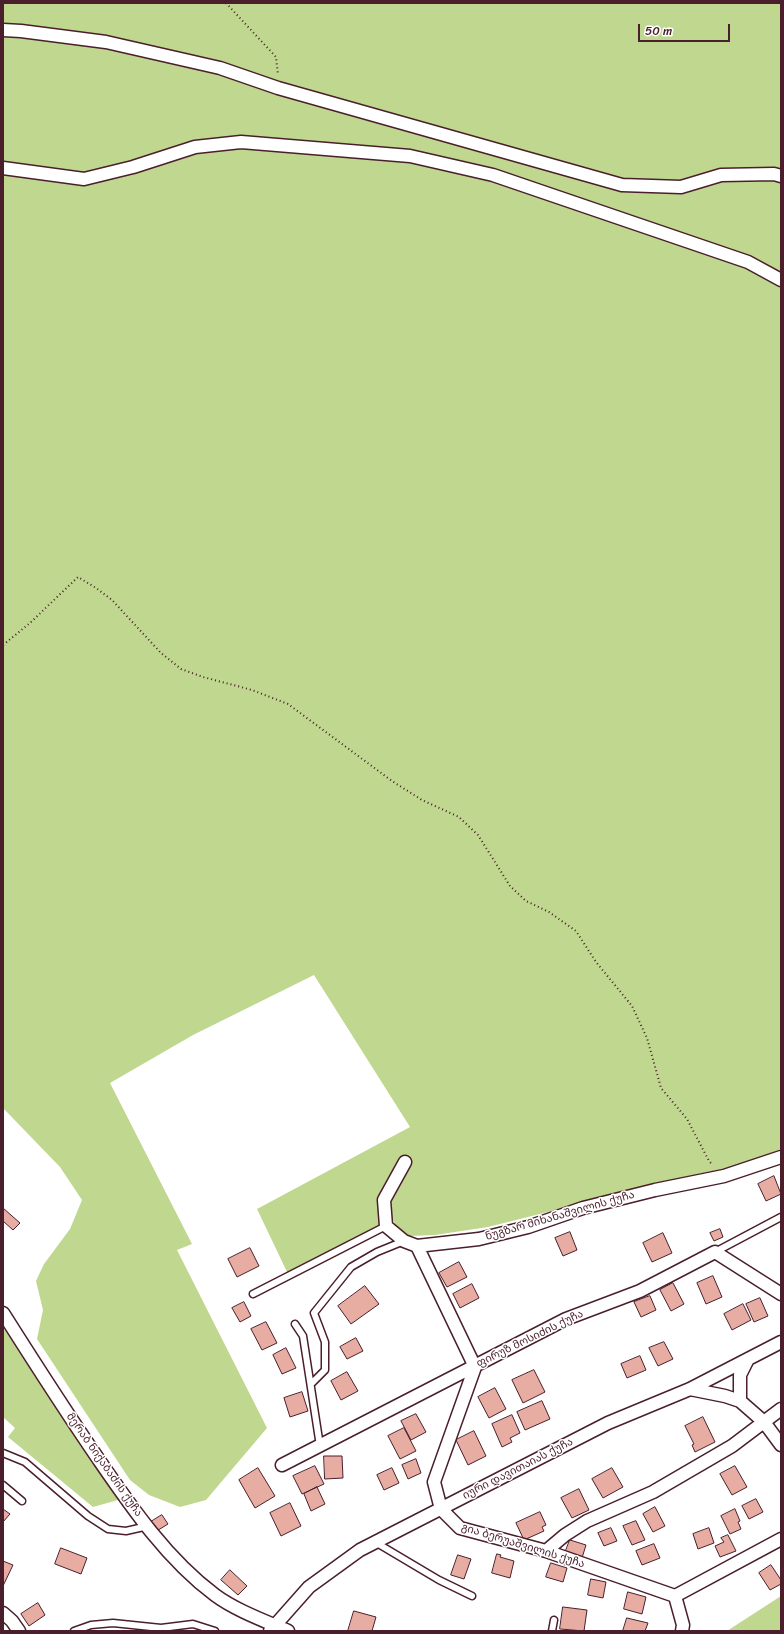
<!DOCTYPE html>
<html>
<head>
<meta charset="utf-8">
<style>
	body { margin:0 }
	#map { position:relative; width:784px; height:1634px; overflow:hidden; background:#fff; font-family:Sriracha,sans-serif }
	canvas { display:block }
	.frame { position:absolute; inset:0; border:4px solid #4a1f2b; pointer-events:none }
	.scale { position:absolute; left:638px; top:24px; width:92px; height:18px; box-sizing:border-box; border:2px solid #4a1f2b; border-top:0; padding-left:5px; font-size:12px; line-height:14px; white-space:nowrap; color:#4a1f2b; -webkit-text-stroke:3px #fff; paint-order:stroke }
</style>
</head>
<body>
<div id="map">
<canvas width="784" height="1634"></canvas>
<div class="frame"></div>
<div class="scale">50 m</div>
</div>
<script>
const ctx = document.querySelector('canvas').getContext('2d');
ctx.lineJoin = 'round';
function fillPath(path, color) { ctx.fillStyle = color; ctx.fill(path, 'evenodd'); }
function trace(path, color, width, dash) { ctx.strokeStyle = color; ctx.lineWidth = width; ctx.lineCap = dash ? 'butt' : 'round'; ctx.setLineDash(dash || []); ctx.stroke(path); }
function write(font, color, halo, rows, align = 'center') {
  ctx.font = font + ' Sriracha,"Noto Sans Georgian",sans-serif'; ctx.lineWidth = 3; ctx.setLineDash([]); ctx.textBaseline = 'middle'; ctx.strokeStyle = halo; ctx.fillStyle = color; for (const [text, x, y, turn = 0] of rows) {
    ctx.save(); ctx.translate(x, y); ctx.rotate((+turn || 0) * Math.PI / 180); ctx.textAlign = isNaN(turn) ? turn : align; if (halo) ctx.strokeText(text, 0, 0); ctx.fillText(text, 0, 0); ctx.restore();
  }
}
const green = new Path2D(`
	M3,3H781V1149L733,1168L707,1172L488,1227L435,1235L410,1236L397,1228L391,1216L376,1228L288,1274L257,1209L410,1127L314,975L193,1035L110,1083L192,1244L177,1250L267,1428L206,1500L180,1507L149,1495L130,1480L37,1339L43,1310L36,1281L44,1264L70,1229L82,1200L60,1167L3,1108Z
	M3,1328L10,1336L118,1500L93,1507L8,1437L15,1428L3,1417Z
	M781,1596V1631H727Z`);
const building = new Path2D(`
	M774,1176L781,1194L766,1201L758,1184Z
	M3,1208L20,1223L13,1230L3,1221Z
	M720,1229L723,1237L714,1241L710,1233Z
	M570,1232L577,1250L563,1256L555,1238Z
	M663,1233L672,1253L652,1262L643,1243Z
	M250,1248L259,1266L237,1277L228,1259Z
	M459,1262L467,1277L447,1287L439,1273Z
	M713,1276L722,1297L706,1304L697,1283Z
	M673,1283L684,1304L671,1311L660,1290Z
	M472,1284L479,1298L460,1308L453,1294Z
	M365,1286L379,1304L351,1324L338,1306Z
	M650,1296L656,1310L641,1317L634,1302Z
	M760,1298L768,1316L754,1322L746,1304Z
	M244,1302L251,1316L240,1322L232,1308Z
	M743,1304L751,1320L732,1330L724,1314Z
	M266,1322L277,1343L262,1350L251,1329Z
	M356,1338L363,1351L347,1359L340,1347Z
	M664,1342L673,1359L658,1366L649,1348Z
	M286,1348L296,1368L282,1374L273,1355Z
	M640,1356L646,1370L627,1378L621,1364Z
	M534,1370L545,1392L523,1403L512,1380Z
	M347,1372L358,1391L341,1400L331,1381Z
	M495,1388L506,1409L489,1418L478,1397Z
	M302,1392L308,1411L290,1417L284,1398Z
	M542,1401L550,1419L525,1430L517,1412Z
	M416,1414L426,1432L411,1440L401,1421Z
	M512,1415L520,1433L510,1438L512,1442L502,1447L492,1424Z
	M703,1417L715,1442L695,1452L692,1445L694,1444L685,1426Z
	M404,1428L416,1451L400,1459L388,1436Z
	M474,1431L486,1456L468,1465L456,1440Z
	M324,1456H342L343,1478L325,1479Z
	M416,1459L421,1473L408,1479L402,1465Z
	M315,1466L324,1484L302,1494L293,1476Z
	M735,1466L747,1487L732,1495L720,1474Z
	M258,1468L275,1496L255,1508L239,1480Z
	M392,1468L399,1483L384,1490L377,1475Z
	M612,1468L623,1487L603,1498L592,1479Z
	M317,1487L325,1504L311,1511L304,1494Z
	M579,1489L589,1510L572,1518L561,1498Z
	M756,1499L763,1512L749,1519L742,1506Z
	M290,1503L301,1526L281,1536L270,1513Z
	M655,1507L665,1526L653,1532L643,1514Z
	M3,1509L10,1514L3,1522Z
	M735,1509L740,1521L738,1522L741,1529L730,1534L721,1516Z
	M540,1512L546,1525L542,1527L544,1531L524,1540L516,1523Z
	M162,1515L168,1524L155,1532L149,1523Z
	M636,1521L645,1540L632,1545L623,1526Z
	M611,1528L617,1541L604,1546L598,1533Z
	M709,1528L714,1543L698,1549L693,1534Z
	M728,1535L736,1551L720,1557L715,1546L724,1542L721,1538Z
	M570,1540L586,1545L582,1558L565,1553Z
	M654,1544L660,1558L642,1565L636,1551Z
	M61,1548L87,1558L81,1574L55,1564Z
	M497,1554L501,1555L500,1557L514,1561L510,1578L492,1573Z
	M458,1555L471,1559L464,1579L451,1575Z
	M3,1561L13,1565L3,1586Z
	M551,1563L567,1568L563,1582L546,1577Z
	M771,1565L781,1580V1584L770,1590L759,1573Z
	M230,1570L247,1586L238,1595L221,1580Z
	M591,1579L606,1582L603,1598L588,1595Z
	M628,1592L646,1597L642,1614L624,1609Z
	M38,1603L45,1615L29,1626L21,1614Z
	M563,1607L587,1610L584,1631L560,1629Z
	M354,1611L376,1617L372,1631H348Z
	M627,1618L648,1623L645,1631H623Z`);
const path = new Path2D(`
	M226,3L276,57L278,75
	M3,645L30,623L78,577L96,588L112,600L161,653L181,669L203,677L252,690L288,704L392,781L422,800L459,817L478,835L510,886L526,901L549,912L576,931L596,962L632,1006L647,1038L661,1088L687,1119L709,1161L713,1165`);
const service = new Path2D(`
	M715,1252L781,1217
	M253,1294L386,1226
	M295,1324L303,1336L320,1446
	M311,1384L325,1370V1342L314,1313L351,1267L377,1252L404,1241
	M3,1453L25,1462L88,1516L108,1529L126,1531L148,1526
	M3,1485L22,1501
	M375,1542L439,1580L472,1596
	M74,1631L91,1625L113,1623L161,1628L193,1624L215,1631
	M552,1631L554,1620`);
const minor = new Path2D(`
	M3,30L21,31L106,42L220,68L278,88L622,185L681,187L721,175L774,174L781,176
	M3,168L84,179L133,167L195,147L241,142L410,156L493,175L748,262L781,280
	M405,1162L384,1200L386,1226L404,1241L417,1246L479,1239L528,1227L583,1208L655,1190L724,1176L781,1157
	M417,1246L475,1367L434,1482L441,1509L460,1528L546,1551L675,1596
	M3,1313C34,1362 66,1412 99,1460C132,1508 167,1559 215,1595C235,1610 265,1621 288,1631
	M748,1359L740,1375V1401L764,1422L781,1445
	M690,1389L725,1396L740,1401
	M282,1465L566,1319L640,1291L715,1252L781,1294
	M546,1551L565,1535L587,1521L653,1492L732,1446L781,1409
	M3,1613L12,1621L19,1631
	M270,1631L309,1587L360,1550L608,1423L690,1389L781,1342
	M682,1631L683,1625L675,1596L781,1539`);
const streetNames = [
	["ნუგზარ მიხანაშვილის ქუჩა",560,1216,-16],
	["ფირუზ მოსიძის ქუჩა",530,1339,-26],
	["მერაბ ნიქაბაძის ქუჩა",104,1465,55],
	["იური დავითაიას ქუჩა",518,1469,-27],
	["გია ბერუაშვილის ქუჩა",523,1546,17]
];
fillPath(green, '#bfd78e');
fillPath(building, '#e7ada3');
trace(building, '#4a1f2b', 1);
trace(service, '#4a1f2b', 9);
trace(minor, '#4a1f2b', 15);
trace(path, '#4a1f2b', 2, [1, 3]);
trace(service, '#fff', 6);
trace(minor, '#fff', 12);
write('11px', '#4a1f2b', '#fff', streetNames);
</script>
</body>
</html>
